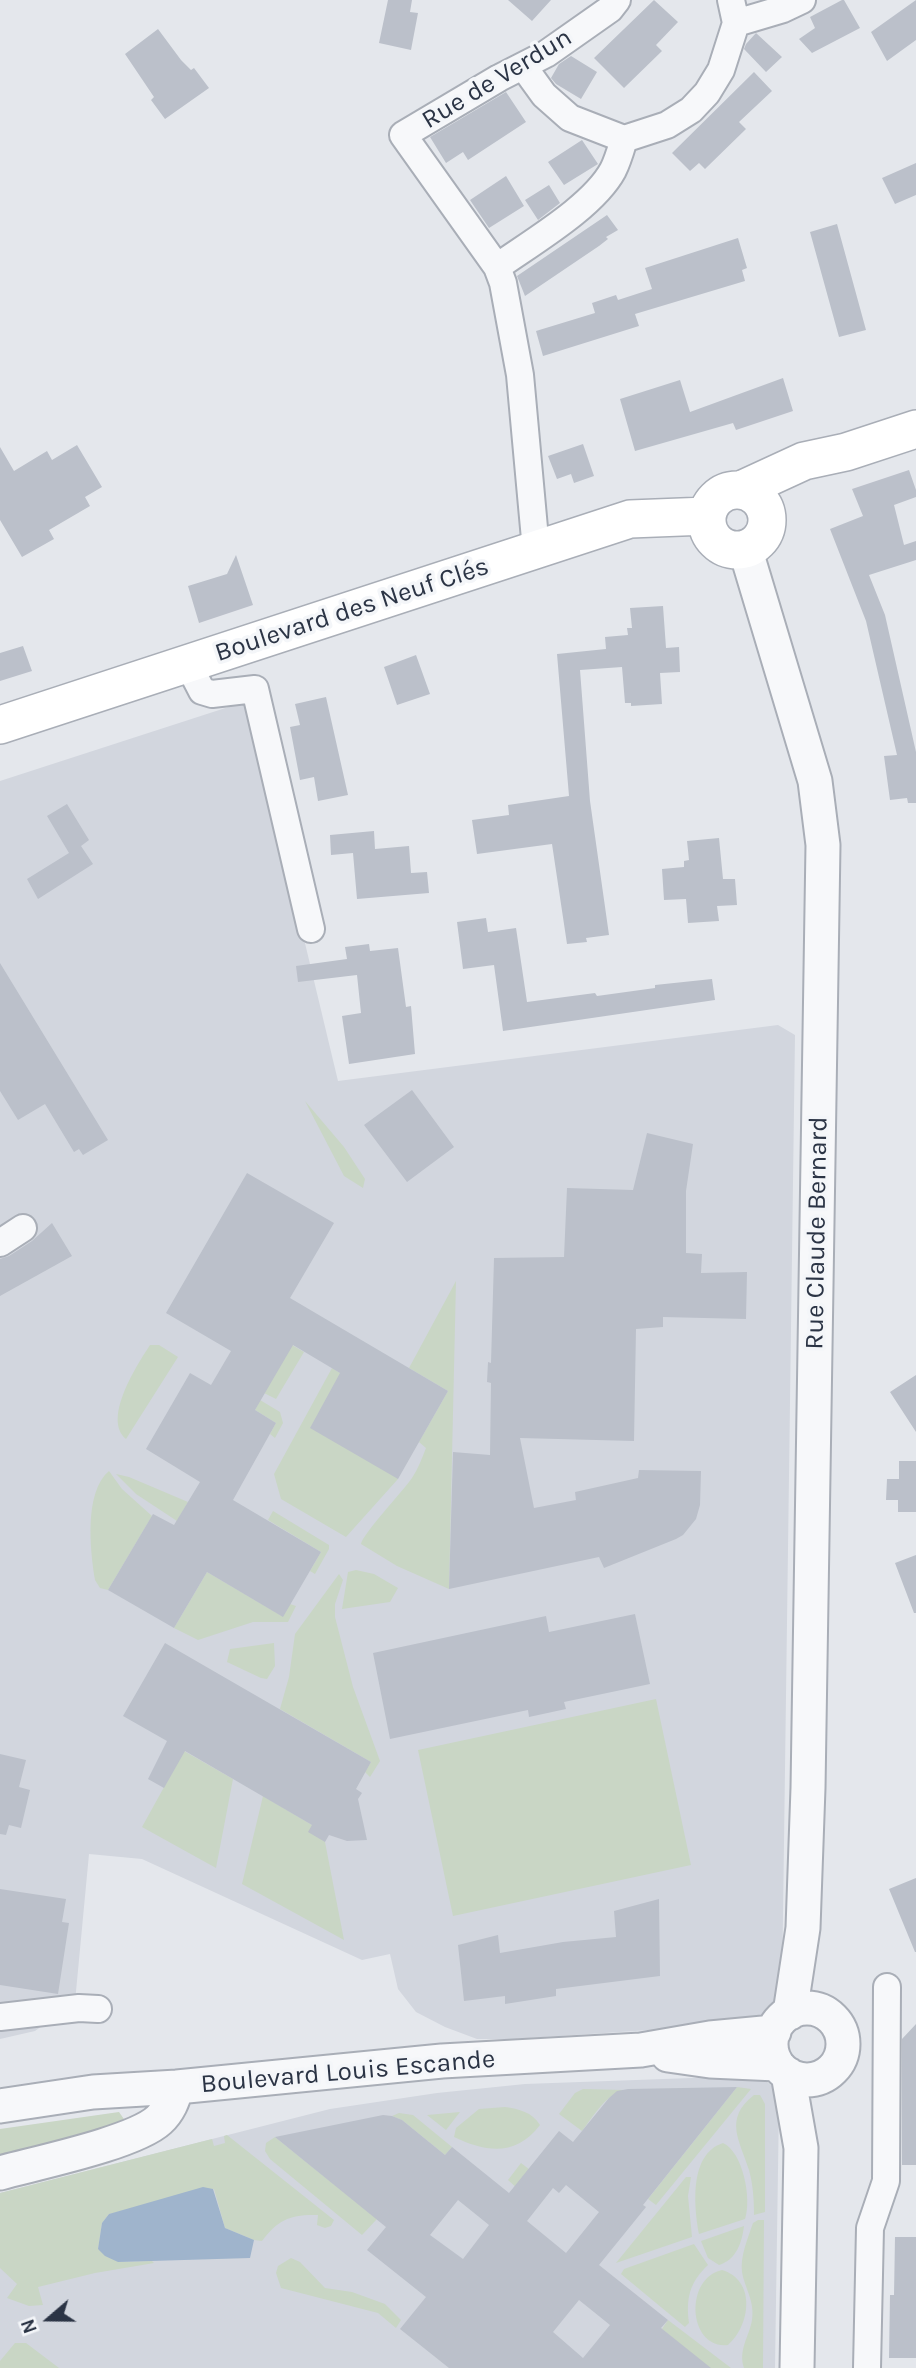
<!DOCTYPE html>
<html>
<head>
<meta charset="utf-8">
<style>
	body { margin:0 }
	#map { position:relative; width:916px; height:2368px; overflow:hidden; background:#e4e7ec; font-family:Karla,sans-serif }
	canvas { display:block }
	.north { position:absolute; left:14px; top:2284px; width:70px; height:70px; -webkit-text-stroke:5px #f4f6f9; paint-order:stroke; rotate:250deg; font-size:19px; font-weight:700; line-height:28px; text-align:center; color:#2b3445 }
	.north::after { content:''; display:block; margin:auto; width:24px; height:32px; background:#2b3445; clip-path:polygon(50% 0,100% 100%,50% 72%,0 100%) }
</style>
</head>
<body>
<div id="map">
<canvas width="916" height="2368"></canvas>
<div class="north">N</div>
</div>
<script>
const ctx = document.querySelector('canvas').getContext('2d');
ctx.lineJoin = 'round';
function fillPath(path, color) { ctx.fillStyle = color; ctx.fill(path, 'evenodd'); }
function trace(path, color, width, dash) { ctx.strokeStyle = color; ctx.lineWidth = width; ctx.lineCap = dash ? 'butt' : 'round'; ctx.setLineDash(dash || []); ctx.stroke(path); }
function write(font, color, halo, rows, align = 'center') {
  ctx.font = font + ' Karla,sans-serif'; ctx.lineWidth = 7; ctx.setLineDash([]); ctx.textBaseline = 'middle'; ctx.strokeStyle = halo; ctx.fillStyle = color; for (const [text, x, y, turn = 0] of rows) {
    ctx.save(); ctx.translate(x, y); ctx.rotate((+turn || 0) * Math.PI / 180); ctx.textAlign = isNaN(turn) ? turn : align; if (halo) ctx.strokeText(text, 0, 0); ctx.fillText(text, 0, 0); ctx.restore();
  }
}
const built = new Path2D(`
	M247,701L338,1081L778,1025L795,1035L782,1988L766,2015L725,2025L514,2039H477L445,2027L416,2012L398,1989L390,1954L362,1960L142,1859L89,1854L75,2002L35,2031L0,2039V781Z
	M747,2076L761,2077L772,2086L779,2104L775,2368H0V2193L330,2109L437,2093L525,2084Z`);
const green = new Path2D(`
	M305,1101L344,1147L365,1179L363,1188L344,1176Z
	M456,1281L449,1589L397,1566L361,1544C362,1535 403,1491 412,1478C418,1469 422,1458 426,1448L419,1442L448,1391L409,1368Z
	M150,1345H159L178,1357L126,1439C102,1419 137,1365 150,1345Z
	M292,1345L304,1352L276,1399L264,1393Z
	M332,1368L340,1373L398,1479L346,1537L281,1499L274,1474Z
	M260,1400L280,1412L283,1423L275,1438L270,1434L276,1423L255,1410Z
	M109,1471L122,1489L152,1516L108,1590L100,1588L95,1580C90,1550 84,1492 109,1471Z
	M116,1474L129,1477L188,1502L177,1521L136,1494Z
	M273,1511L329,1545V1549L315,1574L310,1571L321,1552L268,1520Z
	M356,1570L374,1574L398,1588L390,1602L342,1609L348,1572Z
	M207,1572L282,1616L290,1604L296,1606L288,1622H253L198,1640L174,1628Z
	M339,1574L343,1580L335,1604V1617L353,1687L380,1761L370,1777L365,1772L371,1762L280,1709L289,1677L295,1634Z
	M274,1643L275,1666L267,1679L261,1678L227,1662L230,1649Z
	M656,1699L691,1865L453,1916L418,1750Z
	M184,1751L233,1779L216,1868L142,1827Z
	M263,1796L312,1825L325,1842L344,1940L242,1884Z
	M737,2087L751,2089L656,2205L648,2199Z
	M583,2089L624,2090C606,2094 593,2117 582,2131L559,2114L575,2093Z
	M754,2095H760L765,2104V2212L754,2215C754,2199 753,2185 749,2170C740,2141 723,2119 754,2095Z
	M505,2107C519,2109 532,2112 540,2125C516,2156 488,2153 454,2137L456,2128L479,2109Z
	M119,2112L126,2122L116,2129L0,2158V2129Z
	M460,2112L446,2130L427,2115Z
	M399,2113L413,2115L452,2147L445,2155L402,2120L392,2116Z
	M227,2135L334,2220L331,2226L325,2228L317,2225L318,2215C292,2214 278,2219 262,2241L254,2240L225,2228L214,2189L109,2214L102,2223L98,2249L118,2262L152,2261L154,2263L95,2273L38,2287L43,2305L29,2306L7,2298L17,2284L0,2268V2193L212,2139L214,2146L225,2143L224,2136Z
	M275,2137L377,2219L362,2235L270,2159L265,2151L266,2143Z
	M723,2143C743,2152 752,2199 745,2219L699,2234C694,2206 689,2154 723,2143Z
	M521,2163L543,2180L519,2190L508,2180Z
	M686,2177H691L688,2196L692,2237L616,2263Z
	M758,2220H764L763,2368H744C738,2350 749,2337 752,2320C755,2301 745,2289 742,2272C740,2256 748,2238 753,2223Z
	M744,2226C742,2243 736,2260 719,2265L708,2258L701,2241Z
	M694,2244L708,2265C689,2283 686,2299 689,2323L685,2327L621,2274L624,2269Z
	M291,2258L300,2262L325,2288L352,2292L385,2304L401,2320L396,2328L378,2313L281,2288L276,2273L278,2266Z
	M722,2270C756,2280 751,2325 728,2345C689,2350 683,2279 722,2270Z
	M668,2320L731,2368H709L662,2329Z
	M15,2343H26L59,2368H0V2361Z`);
const water = new Path2D(`
	M203,2187L213,2189L225,2228L254,2240L250,2258L118,2262L105,2256L98,2249L102,2223L109,2214Z`);
const building = new Path2D(`
	M388,0H412L410,12L418,13L411,50L379,43Z
	M508,0H551L532,21Z
	M654,0L678,22L656,45L662,51L624,88L594,58Z
	M842,0H844L860,28L812,53L799,39L815,28L810,17Z
	M916,0V40L887,61L871,32Z
	M158,29L181,60L191,70L194,68L209,88L165,119L151,100L154,97L125,54Z
	M756,33L782,57L766,72L744,49L746,44Z
	M571,56L597,72L581,99L556,84L551,78L559,64Z
	M754,72L772,91L739,122L746,129L705,169L699,163L690,171L672,153Z
	M506,92L526,122L468,160L463,152L446,163L430,137Z
	M582,140L598,164L564,185L548,162Z
	M916,163V195L895,204L882,178Z
	M506,176L524,206L489,228L470,200Z
	M549,185L560,203L538,220L525,200Z
	M607,215L618,230L606,237L608,239L599,246L525,296L517,276Z
	M837,224L866,330L839,337L810,232Z
	M738,238L747,268L742,270L745,281L635,314L639,326L543,356L536,331L595,313L592,303L616,295L618,300L652,289L645,268Z
	M783,378L793,411L736,430L733,423L635,451L620,399L680,380L690,412Z
	M583,444L594,476L574,483L571,474L557,479L548,456Z
	M77,445L102,487L85,497L90,506L49,530L54,539L22,557L0,520V447L14,471L47,451L52,460Z
	M909,470L916,490V497L894,505L904,545L916,541V560L869,575L885,615L916,752V803H908L907,798L890,800L884,756L897,755L866,621L830,529L863,516L852,489Z
	M236,555L253,605L199,623L188,586L227,574Z
	M663,606L666,648L679,647L680,672L660,673L662,704L631,706V703H625L622,667L580,670L590,801L609,935L586,938L587,942L567,944L552,844L477,854L472,820L509,815L508,805L569,796L557,654L606,649L605,637L628,635L627,628H632L630,608Z
	M23,646L32,671L0,681V653Z
	M416,655L430,694L397,705L384,667Z
	M326,697L348,795L318,801L314,777L300,780L290,727L300,725L295,704Z
	M67,804L89,840L81,846L93,864L38,899L27,879L69,853L47,816Z
	M374,831L375,849L409,846L411,873L427,872L429,893L357,899L353,853L331,855L330,835Z
	M719,838L723,879H735L737,905L717,906L719,921L688,923L686,899L664,900L662,869L684,867V861L689,860L687,841Z
	M486,918L488,932L516,928L527,1002L595,993L597,996L655,988V985L712,979L715,1000L503,1031L494,965L463,969L457,922Z
	M369,944L370,951L398,948L406,1007L411,1006L415,1054L349,1064L342,1016L361,1013L357,975L298,982L296,966L347,959L345,947Z
	M0,963L108,1140L83,1155L79,1149L74,1152L45,1104L18,1120L0,1091Z
	M412,1090L454,1147L407,1182L364,1125Z
	M647,1133L693,1144L686,1191V1253L702,1254L701,1273L747,1272L746,1319L663,1317V1327L636,1329L634,1441L520,1438L534,1508L576,1500L575,1492L638,1478L639,1470L701,1471L700,1505L696,1519L683,1535L676,1539L604,1568L599,1557L449,1589L453,1452L490,1455L491,1383L487,1382L488,1362L491,1363L494,1258L564,1257L567,1188L633,1190Z
	M247,1173L334,1223L290,1298L448,1391L398,1479L310,1428L340,1373L293,1345L255,1410L276,1423L233,1500L321,1552L283,1617L207,1572L174,1628L108,1590L153,1514L174,1525L200,1482L146,1449L190,1373L211,1385L231,1351L166,1313Z
	M52,1223L72,1256L0,1296V1259L9,1256L32,1241Z
	M916,1375V1432L890,1392Z
	M899,1461H916V1512H898V1500H886L887,1479H899Z
	M916,1555V1613H914L895,1563Z
	M635,1614L650,1684L564,1702L566,1709L529,1717L528,1710L390,1739L373,1653L546,1616L549,1632Z
	M165,1643L371,1762L356,1789L362,1793L358,1799L367,1840L347,1841L329,1835L325,1842L308,1832L312,1825L185,1751L164,1788L148,1779L167,1741L123,1716Z
	M0,1754L26,1760L19,1787L30,1790L21,1828L9,1825L6,1835L0,1834Z
	M916,1878V1952H915L889,1889Z
	M0,1889L66,1899L62,1922L69,1923L58,1994L0,1985Z
	M659,1899L660,1976L556,1989V1996L505,2004V1996L464,2001L458,1945L498,1935L500,1953L563,1942L616,1937L614,1911Z
	M916,2024V2165H902V2039Z
	M737,2087L643,2205L646,2207L599,2265L668,2320L661,2328L711,2368H449L400,2329L426,2297L367,2250L386,2227L275,2137L383,2115L392,2116L402,2120L445,2155L452,2147L509,2193L559,2131L573,2142L609,2098L617,2091L628,2089ZM566,2185L599,2212L566,2253L527,2221L553,2188L559,2193ZM458,2200L489,2225L463,2259L430,2235ZM579,2300L610,2325L583,2358L553,2332Z
	M895,2237H916V2358H889L890,2295H894Z`);
const minor = new Path2D(`
	M736,23L783,9L802,0
	M523,66L544,95L570,118L624,139L667,125L691,110L707,93L721,70L736,23L731,0
	M497,267L403,135L499,78L546,54L610,9L617,0
	M536,550L520,375L503,283L497,267C532,242 593,207 613,170C618,160 621,149 624,139
	M188,664L202,691L212,694L255,689L311,929
	M0,1243L23,1228
	M0,2017L79,2008L98,2009
	M867,2368L870,2228L886,2181L887,1987`);
const tertiary = new Path2D(`
	M745,548L815,781L823,845L808,1788L803,1928L790,2013
	M771 2044a36 36 0 1 1 72 0a36 36 0 1 1-72 0Z
	M668,2055L710,2061L777,2064
	M788,2074L801,2148L797,2368
	M0,2106L93,2092L177,2087
	M0,2173C36,2163 134,2143 159,2120C169,2111 173,2100 177,2087L442,2061L641,2050L710,2038L774,2032`);
const secondary = new Path2D(`
	M741,490L804,461L846,452L916,429
	M707 520a30 30 0 1 1 60 0a30 30 0 1 1-60 0Z
	M0,725L630,519L707,516`);
const streetNames = [
	["Rue de Verdun",497,79,-31],
	["Boulevard des Neuf Clés",352,610,-18],
	["Rue Claude Bernard",817,1233,-89],
	["Boulevard Louis Escande",348,2072,-5]
];
fillPath(built, '#d2d6de');
fillPath(green, '#c9d6c5');
fillPath(water, '#9fb4cc');
fillPath(building, '#bbc0ca');
trace(minor, '#a9aeb7', 30);
trace(tertiary, '#a9aeb7', 37);
trace(secondary, '#a9aeb7', 40);
trace(minor, '#f7f8fa', 26);
trace(tertiary, '#f7f8fa', 33);
trace(secondary, '#fff', 37);
write('26px', '#2b3445', '#f4f6f9', streetNames);
</script>
</body>
</html>
